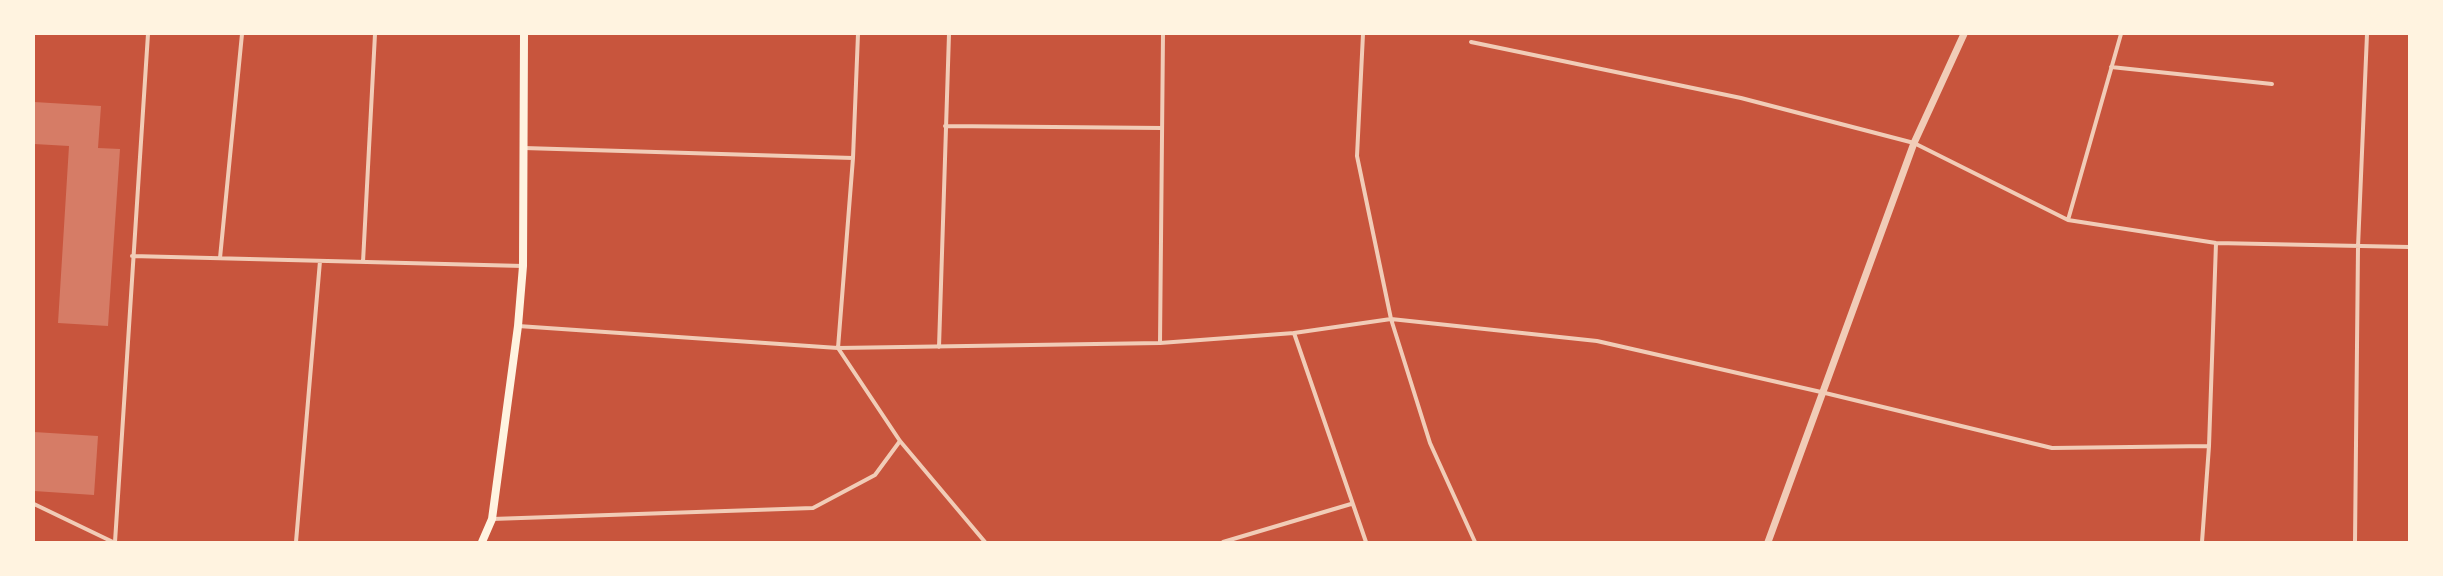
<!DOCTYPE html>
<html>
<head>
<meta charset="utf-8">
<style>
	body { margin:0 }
	#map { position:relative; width:2443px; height:576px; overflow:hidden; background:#c8553d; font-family:Roboto,sans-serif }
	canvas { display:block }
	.frame { position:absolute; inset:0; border:35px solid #fff3e0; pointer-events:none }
</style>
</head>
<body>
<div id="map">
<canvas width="2443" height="576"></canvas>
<div class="frame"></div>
</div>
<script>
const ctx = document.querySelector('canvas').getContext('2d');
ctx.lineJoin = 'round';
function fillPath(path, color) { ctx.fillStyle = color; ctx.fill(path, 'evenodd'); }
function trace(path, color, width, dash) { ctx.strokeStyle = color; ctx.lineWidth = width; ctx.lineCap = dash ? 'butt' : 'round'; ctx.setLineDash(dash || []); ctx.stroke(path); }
const building = new Path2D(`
	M34,102L101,106L98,148L120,149L108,326L58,323L69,146L34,144Z
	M34,432L98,436L94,495L34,491Z`);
const minor = new Path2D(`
	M858,34L853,158L838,348L900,441L985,542
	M1363,34L1357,156L1391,319L1430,443L1475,542
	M1471,42L1741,98L1914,143L2068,220L2216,243L2409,247
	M2111,67L2272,84
	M945,126L1162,128
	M524,148L853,158
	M2068,220L2121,34
	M132,256L523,266
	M220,258L242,34
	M363,262L375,34
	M518,326L838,348L1160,343L1294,333L1391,319L1597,341L1821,392L2052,448L2209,446
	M1294,333L1366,542
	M1160,343L1163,34
	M939,347L949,34
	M34,504L113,542
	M492,519L813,508L875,475L900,441
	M115,542L148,34
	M296,542L320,261
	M1223,542L1351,504
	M2202,542L2209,446L2216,243
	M2355,542L2358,247L2367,34`);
const tertiary = new Path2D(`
	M1768,542L1914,143L1964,34`);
const secondary = new Path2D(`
	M482,542L492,519L518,326L523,266L524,34`);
fillPath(building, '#d67c66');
trace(minor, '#f1ccb7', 4);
trace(tertiary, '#f1ccb7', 7);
trace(secondary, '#fff3e0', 8);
</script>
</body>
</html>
